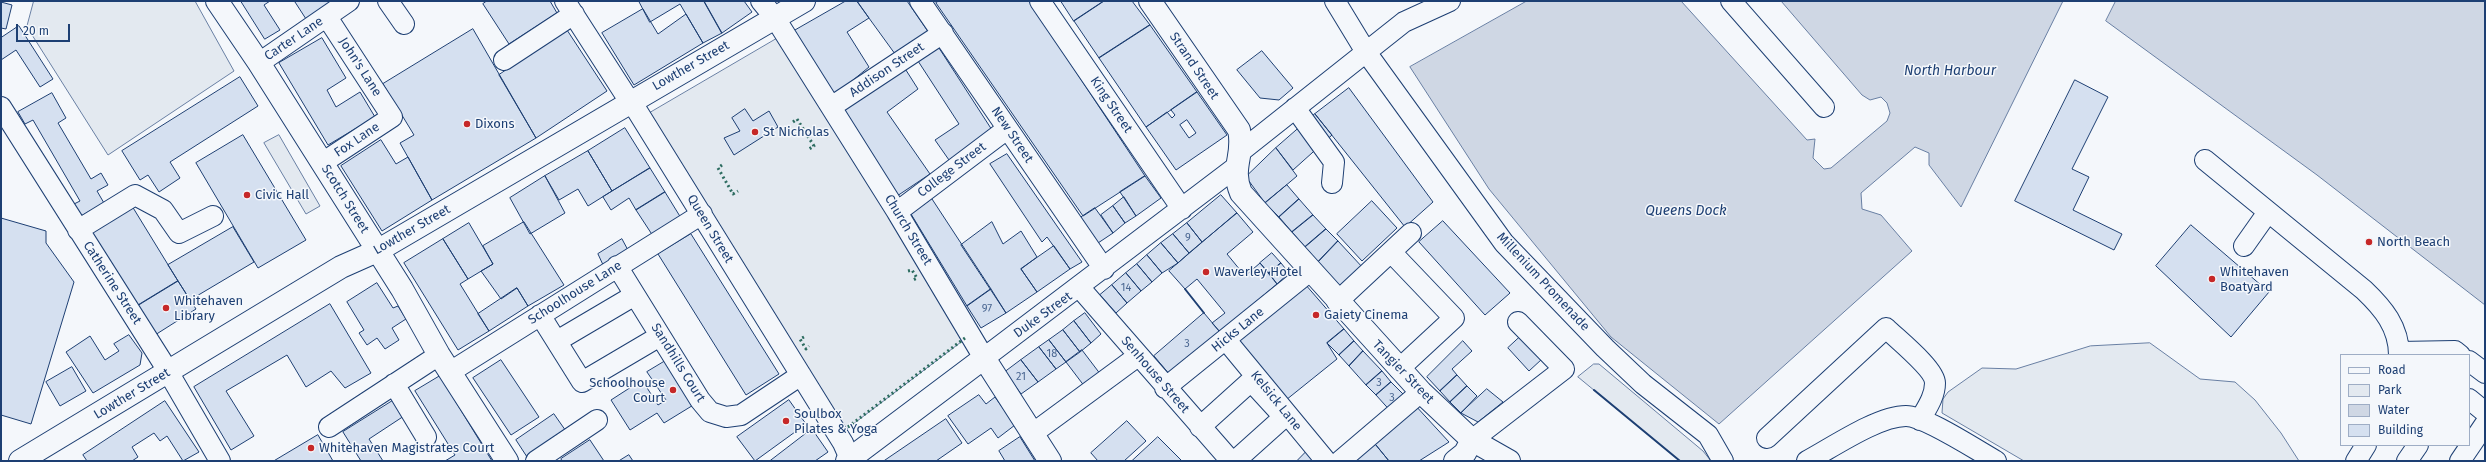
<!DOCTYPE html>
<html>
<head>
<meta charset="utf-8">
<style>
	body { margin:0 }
	#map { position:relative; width:2486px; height:462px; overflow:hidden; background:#f4f7fb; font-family:"Fira Sans",sans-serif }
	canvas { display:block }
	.frame { position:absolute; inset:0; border:2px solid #1d3f73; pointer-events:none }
	.legend { position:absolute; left:2340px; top:354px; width:130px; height:92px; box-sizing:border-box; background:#f4f7fb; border:1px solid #9eadc5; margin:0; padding:5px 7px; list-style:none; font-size:12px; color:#1d3f73 }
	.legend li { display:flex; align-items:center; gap:8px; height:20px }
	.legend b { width:20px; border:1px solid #9eadc5 }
	.scale { position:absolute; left:16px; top:24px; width:54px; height:18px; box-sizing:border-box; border:2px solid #1d3f73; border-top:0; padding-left:5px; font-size:12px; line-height:14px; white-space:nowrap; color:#1d3f73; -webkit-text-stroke:3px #f4f7fb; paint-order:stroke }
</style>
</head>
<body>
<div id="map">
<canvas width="2486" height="462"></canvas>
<div class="frame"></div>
<ul class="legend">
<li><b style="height:5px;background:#f4f7fb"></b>Road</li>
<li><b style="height:11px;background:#e3e9f0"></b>Park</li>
<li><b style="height:11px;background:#cfd7e4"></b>Water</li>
<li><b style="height:11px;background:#d5e0f0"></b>Building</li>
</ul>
<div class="scale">20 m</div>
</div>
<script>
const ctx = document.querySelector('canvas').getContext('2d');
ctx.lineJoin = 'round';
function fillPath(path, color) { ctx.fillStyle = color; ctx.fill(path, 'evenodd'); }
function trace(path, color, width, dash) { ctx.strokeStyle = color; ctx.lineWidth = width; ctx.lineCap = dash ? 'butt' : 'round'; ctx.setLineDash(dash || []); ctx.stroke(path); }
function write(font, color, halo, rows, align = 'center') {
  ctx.font = font + ' "Fira Sans",sans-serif'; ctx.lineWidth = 3; ctx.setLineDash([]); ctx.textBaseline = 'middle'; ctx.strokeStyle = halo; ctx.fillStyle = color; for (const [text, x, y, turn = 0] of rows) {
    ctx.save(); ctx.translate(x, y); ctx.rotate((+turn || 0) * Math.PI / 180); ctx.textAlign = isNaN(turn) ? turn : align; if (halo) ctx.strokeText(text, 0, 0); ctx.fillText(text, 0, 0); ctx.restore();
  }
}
const green = new Path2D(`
	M34,1H195L234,71L108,155L27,27Z
	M778,38L965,339L844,431L648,114Z
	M279,135L320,206L306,214L264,143Z
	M2150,343L2200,379L2235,382L2255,400L2281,433L2299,461H2024L1942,413L1943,399L1948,392L1982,368L2016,369L2090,346Z
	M1594,364H1599L1703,451L1711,461H1680L1578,377Z`);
const water = new Path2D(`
	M1527,1H1681L1807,140L1815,139L1813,158L1824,169L1831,168L1887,121L1890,113L1887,103L1881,97L1870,100L1862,95L1781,1H2063L1961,207L1929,165V153L1915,147L1861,193L1862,209L1881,215L1912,251L1719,424L1611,337L1489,189L1410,67Z
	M2116,1H2485V305L2317,175L2106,21Z`);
const building = new Path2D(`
	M241,1H270L264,5L280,30L265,39Z
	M297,1H334L306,19L295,2Z
	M487,1H550L557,13L509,44L483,4Z
	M639,1H704L722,33L703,43L680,4L650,22Z
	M704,1H744L752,12L722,33Z
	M846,1H857L869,18L847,32L869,67L831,98L794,31Z
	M857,1H907L929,33L897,56Z
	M939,1H1029L1145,176L1083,216L936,3Z
	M1061,1H1104L1074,21Z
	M1104,1H1132L1150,25L1099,58L1074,21Z
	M1,2L12,5L6,29L1,28Z
	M643,9L658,34L686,14L703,43L634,85L602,33Z
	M1150,25L1197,92L1146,127L1099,58Z
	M19,26L53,79L40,87L16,50L1,60V38Z
	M473,29L536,138L432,200L400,143L414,135L383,84Z
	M567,30L607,91L536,138L499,75Z
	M322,38L346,78L327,90L336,107L360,92L375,117L328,145L279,63Z
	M939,48L992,130L949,160L935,140L959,124L918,61Z
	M1262,51L1293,88L1279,100L1260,98L1237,70Z
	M904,67L918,89L887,112L930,174L897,196L841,113Z
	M240,77L258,106L170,162L180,178L159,192L148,175L140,180L122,151Z
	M2075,80L2108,97L2072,169L2089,177L2073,210L2122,234L2114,250L2015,201Z
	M1349,88L1433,202L1405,227L1315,114Z
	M1197,92L1227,135L1176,170L1146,127L1167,112L1172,118L1175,115L1171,110ZM1187,120L1196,133L1189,138L1180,125Z
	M52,93L66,118L58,123L91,179L101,173L108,185L97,191L104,203L81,216L74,204L80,201L33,120L25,124L18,112Z
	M745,109L753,121L769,111L778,127L734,155L724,138L740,131L732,118Z
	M1315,114L1332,135L1293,170L1276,148Z
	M625,128L650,168L612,191L588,151Z
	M243,135L306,240L258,268L196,163Z
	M381,140L396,164L408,157L432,200L382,231L341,166Z
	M1276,148L1297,176L1265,203L1246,177Z
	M588,151L612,191L588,206L578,189L559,200L545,176Z
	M1007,154L1082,262L1070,269L1047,237L1042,242L990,164Z
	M650,168L665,192L636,210L629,198L611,210L603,197Z
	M545,176L565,213L530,234L510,198Z
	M1145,176L1161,198L1136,216L1120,192Z
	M1287,185L1299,199L1279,217L1265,203Z
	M665,192L681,218L653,236L636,210Z
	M1221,195L1237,213L1202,242L1187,223Z
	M1124,197L1136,216L1125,223L1113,206Z
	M932,199L991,289L967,306L911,214Z
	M1299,199L1313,215L1292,232L1279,217Z
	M1372,201L1397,228L1362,261L1337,234Z
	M132,206L178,281L137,306L90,231Z
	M1113,206L1125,223L1113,233L1101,215Z
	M1095,208L1113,233L1098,243L1080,218Z
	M1237,213L1253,232L1227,254L1245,276L1260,263L1277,284L1220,332L1212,323L1225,313L1197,279L1185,289L1169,271Z
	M1313,215L1326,229L1305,247L1292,232Z
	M1,218L46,231V243L74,282L31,424L1,415Z
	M1443,221L1510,293L1485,315L1419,242Z
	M524,222L564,285L528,306L517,288L501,299L481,271L493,264L483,246Z
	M992,222L1003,244L1021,231L1037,257L1021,269L1037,292L1006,313L961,245Z
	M469,223L493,264L468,279L443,239Z
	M1187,223L1202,242L1189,253L1173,234Z
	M2191,225L2269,292L2231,337L2156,266Z
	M233,227L254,262L190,300L168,265Z
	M1326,229L1338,241L1318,262L1305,247Z
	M691,234L779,374L746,395L658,254Z
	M1173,234L1189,253L1178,263L1161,243Z
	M443,239L468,279L460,284L489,331L458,350L404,263Z
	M622,239L629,252L604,267L598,254Z
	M1338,241L1364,269L1342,289L1318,262Z
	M1161,243L1178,263L1162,273L1147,255Z
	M1054,246L1070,269L1037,292L1021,269Z
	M1272,253L1281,263L1269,273L1260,263Z
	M1147,255L1162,273L1152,282L1137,264Z
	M1281,263L1289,273L1277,284L1269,273Z
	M1137,264L1152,282L1141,291L1126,273Z
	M1126,273L1141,291L1127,303L1112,285Z
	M178,281L196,309L155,335L137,306Z
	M377,283L393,308L398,306L406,319L392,328L399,340L385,349L377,338L367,345L359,333L364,330L347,302Z
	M1305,284L1344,329L1327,343L1337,359L1281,404L1230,343Z
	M1112,285L1127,303L1116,313L1100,295Z
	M517,288L528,306L489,331L478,314Z
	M991,289L1006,313L981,328L967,306Z
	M330,304L371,373L345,388L331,371L306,387L287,355L226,391L254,436L231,450L194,387Z
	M1085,313L1101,334L1091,343L1074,321Z
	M1204,313L1220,332L1170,375L1154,356Z
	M1074,321L1091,343L1080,352L1063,330Z
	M1344,329L1354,341L1339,355L1327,343Z
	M1063,330L1080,352L1066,362L1049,340Z
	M129,335L142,353L140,365L93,393L66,352L90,336L105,360L119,351L114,344Z
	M1521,336L1542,359L1529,371L1508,348Z
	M1049,340L1066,362L1056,369L1039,347Z
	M1354,341L1363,351L1349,366L1339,355Z
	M1463,341L1472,351L1452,369L1457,375L1440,391L1427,377Z
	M1039,347L1056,369L1038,382L1021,360Z
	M1082,350L1101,375L1085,387L1066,362Z
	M1363,351L1382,371L1366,385L1349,366Z
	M501,360L539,417L511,435L473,378Z
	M667,360L695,404L664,423L657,413L630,430L611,400L642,380L658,405L666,400L647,372Z
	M1021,360L1038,382L1021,394L1005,372Z
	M72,367L86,391L60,406L46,382Z
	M1382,371L1391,382L1376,395L1366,385Z
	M1457,375L1467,386L1450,402L1440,391Z
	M440,376L492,461H445L455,455L415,391Z
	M1391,382L1409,400L1394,415L1376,395Z
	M1467,386L1477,396L1461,413L1450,402Z
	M1487,389L1503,402L1478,422L1461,413Z
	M979,395L986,404L995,397L1015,425L998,438L991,428L968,444L948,416Z
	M394,400L404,416L369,439L383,461H361L343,432Z
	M789,400L806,424L755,461L737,437Z
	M165,401L199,452L183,461L167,436L160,441L154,433L132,447L138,457L132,461H87L83,455Z
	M1414,404L1449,442L1419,461H1389L1371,439Z
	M554,414L568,434L529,460L516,440Z
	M946,419L962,443L936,461H884Z
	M1127,421L1146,441L1124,461H1098L1091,453Z
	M812,429L828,452L815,461H770Z
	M318,435L333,461H274Z
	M1020,437L1035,461H1005L999,451Z
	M1158,437L1182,461H1132Z
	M1371,439L1389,461H1345Z
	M590,440L604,461H562L561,459Z
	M1309,449L1321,461H1297Z
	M629,455L633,461H619Z`);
const minor = new Path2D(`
	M388,1L404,24
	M565,1L630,102L636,109L843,443L851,461
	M761,1L775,18L897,212L984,358L1236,167
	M920,1L1104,269
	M1040,1L1182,209
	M1335,1L1366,52L1504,243L1605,348L1643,384L1708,435L1723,461
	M1731,1L1824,107
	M504,60L574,14
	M259,63L349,1
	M1,107L163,363L220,461
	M831,107L943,33
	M1295,108L1334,162L1332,183
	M1240,152L1404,22L1450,1
	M2205,160L2364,290C2383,308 2399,327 2399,355
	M322,163L392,117L327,17
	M897,212L1007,129
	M78,230L135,195L163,210L179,233L213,216
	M2244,246L2268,212
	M1391,252L1454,318L1399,369
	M617,266L700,400L710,412L726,417L741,415L801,375
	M1080,288L1231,461
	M1337,302L1411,233
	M540,315L582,382L660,336
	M1226,340L1326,461
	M557,341L635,295
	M2399,352L2455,351L2460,355
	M2469,361L2485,373
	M450,372L702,214
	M394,384L426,437
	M1165,388L1310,271
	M2469,399L2485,412
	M329,427L439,355
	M1200,427L1251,381L1284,417L1235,461
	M1032,434L1138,356
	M1767,438L1886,328C1897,339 1935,369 1935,383C1935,397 1926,409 1920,420
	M1472,440L1564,369L1518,322
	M536,461L597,420
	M1340,461L1421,392
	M1807,461C1833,447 1878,416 1906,416C1925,416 1978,451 1996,461
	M2356,461L2366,445
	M2407,461L2418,445
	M2460,461L2485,424`);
const major = new Path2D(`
	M217,1L259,63L402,289L439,355L507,461
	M1150,1L1239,130C1245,155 1230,167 1241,193L1421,392L1472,440L1509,461
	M20,461L341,267L377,251L804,1
	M847,461L984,358L1050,461
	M1455,461L1465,453L1472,440`);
const hedge = new Path2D(`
	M793,122L797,119L814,146L809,149
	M722,165L718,168L733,194L738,191
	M908,271L912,270L917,278L913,280
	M804,337L800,339L806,349L809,346
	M844,430L965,338`);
const wall = new Path2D(`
	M1185,289L1204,313
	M1594,390L1680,461`);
const markers = [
	[467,124,4,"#c62828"],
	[755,132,4,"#c62828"],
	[247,195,4,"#c62828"],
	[2369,242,4,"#c62828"],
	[1206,272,4,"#c62828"],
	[2212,279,4,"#c62828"],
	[166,308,4,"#c62828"],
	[1316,315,4,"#c62828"],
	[673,390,4,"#c62828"],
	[786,421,4,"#c62828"],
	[311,448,4,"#c62828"]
];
const numberNames = [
	["9",1188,238],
	["14",1126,288],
	["97",987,309],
	["3",1187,344],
	["18",1052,354],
	["21",1021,377],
	["3",1379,383],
	["3",1392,398]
];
const streetNames = [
	["Carter Lane",294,39,-34],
	["Lowther Street",691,66,-30],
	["Strand Street",1194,66,56],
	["John's Lane",360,67,57],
	["Addison Street",887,70,-34],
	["King Street",1111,105,56],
	["New Street",1012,135,56],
	["Fox Lane",357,140,-34],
	["College Street",952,170,-37],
	["Scotch Street",345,199,58],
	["Queen Street",710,229,59],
	["Lowther Street",412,230,-30],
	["Church Street",908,230,59],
	["Millenium Promenade",1543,282,47],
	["Catherine Street",112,283,57],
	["Schoolhouse Lane",575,293,-32],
	["Duke Street",1043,315,-36],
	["Hicks Lane",1238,330,-39],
	["Sandhills Court",678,363,58],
	["Tangier Street",1403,372,46],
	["Senhouse Street",1155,375,49],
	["Lowther Street",132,394,-31],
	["Kelsick Lane",1276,401,51]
];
const poiNames = [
	["Dixons",475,124],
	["St Nicholas",763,132],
	["Civic Hall",255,195],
	["North Beach",2377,242],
	["Waverley Hotel",1214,272],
	["Whitehaven",2220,272],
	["Boatyard",2220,287],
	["Whitehaven",174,301],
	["Library",174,316],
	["Gaiety Cinema",1324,315],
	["Schoolhouse",665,383,"right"],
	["Court",665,398,"right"],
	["Soulbox",794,414],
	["Pilates & Yoga",794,429],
	["Whitehaven Magistrates Court",319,448]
];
const waterNames = [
	["North Harbour",1950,71],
	["Queens Dock",1686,211]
];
fillPath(green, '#e3e9f0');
trace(green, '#687fa3', 1);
fillPath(water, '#cfd7e4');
trace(water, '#687fa3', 1);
fillPath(building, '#d5e0f0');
trace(building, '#1d3f73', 1);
trace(minor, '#1d3f73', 22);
trace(major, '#1d3f73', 24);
trace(minor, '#f4f7fb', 20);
trace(major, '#f4f7fb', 22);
trace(hedge, '#2c6c60', 3, [2, 3]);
trace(wall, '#1d3f73', 2);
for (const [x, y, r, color] of markers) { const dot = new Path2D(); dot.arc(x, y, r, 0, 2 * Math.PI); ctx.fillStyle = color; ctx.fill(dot); trace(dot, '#f4f7fb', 1.5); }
write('11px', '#4b6792', null, numberNames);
write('13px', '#1d3f73', '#f4f7fb', streetNames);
write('13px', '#1d3f73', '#f4f7fb', poiNames, 'left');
write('italic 14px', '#1d3f73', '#f4f7fb', waterNames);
</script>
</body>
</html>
